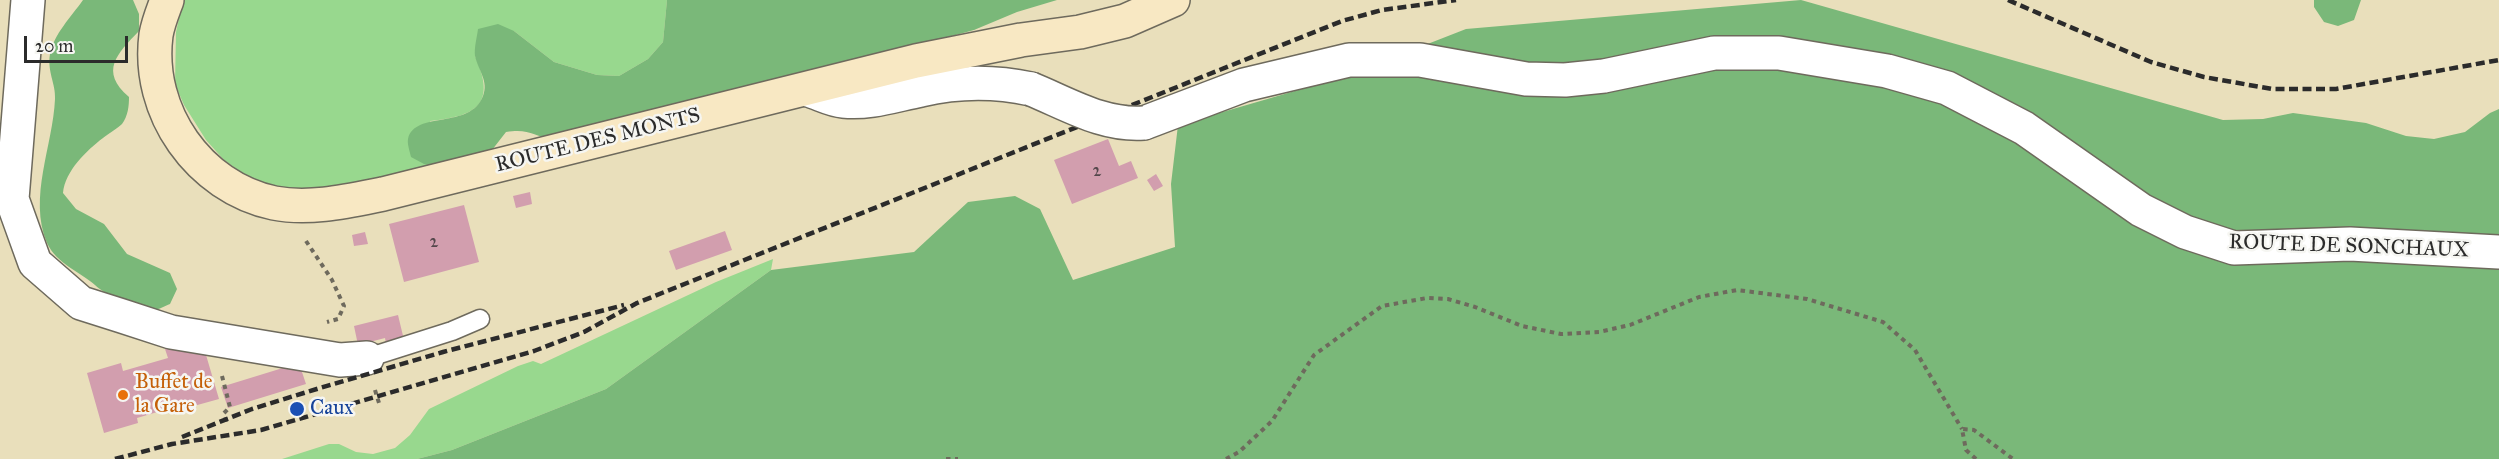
<!DOCTYPE html>
<html>
<head>
<meta charset="utf-8">
<style>
	body { margin:0 }
	#map { position:relative; width:2499px; height:459px; overflow:hidden; background:#e9dfbb; font-family:"IM FELL Great Primer",serif }
	canvas { display:block }
	.scale { position:absolute; left:24px; top:36px; width:104px; height:27px; box-sizing:border-box; border:3px solid #2b2b2b; border-top:0; padding-left:8px; font-size:18px; line-height:21px; white-space:nowrap; color:#2b2b2b; -webkit-text-stroke:4px #f6f6f2; paint-order:stroke }
</style>
</head>
<body>
<div id="map">
<canvas width="2499" height="459"></canvas>
<div class="scale">20 m</div>
</div>
<script>
const ctx = document.querySelector('canvas').getContext('2d');
ctx.lineJoin = 'round';
function fillPath(path, color) { ctx.fillStyle = color; ctx.fill(path, 'evenodd'); }
function trace(path, color, width, dash) { ctx.strokeStyle = color; ctx.lineWidth = width; ctx.lineCap = dash ? 'butt' : 'round'; ctx.setLineDash(dash || []); ctx.stroke(path); }
function write(font, color, halo, rows, align = 'center') {
  ctx.font = font + ' "IM FELL Great Primer",serif'; ctx.lineWidth = 5; ctx.setLineDash([]); ctx.textBaseline = 'middle'; ctx.strokeStyle = halo; ctx.fillStyle = color; for (const [text, x, y, turn = 0] of rows) {
    ctx.save(); ctx.translate(x, y); ctx.rotate((+turn || 0) * Math.PI / 180); ctx.textAlign = isNaN(turn) ? turn : align; if (halo) ctx.strokeText(text, 0, 0); ctx.fillText(text, 0, 0); ctx.restore();
  }
}
const green = new Path2D(`
	M183,0H667L663,42L648,59L619,76L597,75L554,62L514,31L475,56C497,105 476,116 430,121L440,167L322,194L265,186L246,176L224,160L206,140L184,105L175,84L176,32Z
	M773,259L771,270L606,389L452,450L417,459H282L329,444H339L356,452L373,454L395,448L410,435L429,409L518,366L533,361L541,364L716,282Z`);
const forest = new Path2D(`
	M83,0H133L139,14V31C117,54 99,71 129,97C129,106 128,116 122,124C117,129 109,133 103,138C87,150 65,171 63,193L76,209L104,224L127,254L170,273L177,289L170,304C165,306 158,310 153,310C139,309 105,295 95,285C80,272 56,263 47,243C28,197 53,146 55,99C56,84 47,72 50,54C54,34 71,17 83,0Z
	M667,0H1057L1017,12L974,30L897,51L795,109H768L554,140C533,136 529,128 506,132L492,150L440,167L424,164L411,157C410,152 407,144 408,139C415,110 470,130 483,96C489,81 478,70 475,56C474,48 477,37 478,29L498,24L514,31L554,62L597,75L619,76L648,59L663,42Z
	M1801,0L2223,120L2263,119L2293,113L2366,123L2406,136L2434,139L2465,132L2490,113L2499,109V459H417L452,450L606,389L771,270L914,252L968,202L1015,196L1040,209L1073,280L1175,247L1171,184L1178,125L1343,77L1466,29Z
	M2314,0H2361L2354,20L2338,26L2324,22L2314,7Z`);
const building = new Path2D(`
	M1108,139L1119,166L1131,161L1138,178L1072,204L1054,160Z
	M1156,174L1163,186L1154,191L1147,180Z
	M530,192L532,204L516,208L513,196Z
	M464,205L479,262L404,282L389,224Z
	M725,231L732,250L676,270L669,251Z
	M365,232L368,244L354,246L352,235Z
	M398,315L404,340L386,344L385,338L358,345L354,326Z
	M201,338L219,399L183,409L181,405L137,418L138,423L104,433L87,373L121,363L123,371L168,358L165,349Z
	M299,363L306,384L228,408L221,387Z`);
const path = new Path2D(`
	M306,241L332,280L344,306L338,319L327,322
	M222,376L230,407L224,413L227,424
	M375,390L379,403
	M946,459H958
	M1226,459L1239,452L1272,421L1314,355L1382,306L1427,298L1448,299L1475,307L1522,326L1561,334L1599,332L1630,325L1699,297L1737,290L1807,299L1883,322L1915,350L1962,429
	M1976,459L1966,450L1962,429L1974,430L2013,459`);
const lane = new Path2D(`
	M367,358L452,331L480,319`);
const street = new Path2D(`
	M28,0L12,199L35,263L81,303L122,316L171,332L340,360L367,358
	M808,90C819,93 831,100 843,101C870,104 895,95 921,90C959,81 994,81 1031,89
	M1144,123L1244,85L1349,60H1420L1526,79L1565,80L1604,76L1714,53H1779L1887,71L1947,88L2024,128L2141,210L2185,232L2234,248L2350,244L2499,252`);
const secondary = new Path2D(`
	M167,0C163,11 158,23 156,35C146,112 199,187 274,203C310,210 348,201 383,194L916,61L1021,40L1080,32L1125,21L1173,0`);
const rail = new Path2D(`
	M2008,0L2151,62L2204,77L2272,89H2336L2499,60
	M182,437L252,409L320,388L443,352L624,305
	M115,459L172,444L261,430L534,351L584,332L637,303L1342,21L1382,10L1456,0`);
const streetBridge = new Path2D(`
	M1031,89C1068,104 1103,126 1144,123`);
const markers = [
	[123,395,6,"#e8710a"],
	[297,409,8,"#1a4fb4"]
];
const numberNames = [
	["2",1097,172],
	["2",434,243]
];
const streetNames = [
	["ROUTE DES MONTS",598,141,-14],
	["ROUTE DE SONCHAUX",2349,247,2]
];
const foodNames = [
	["Buffet de",135,383],
	["la Gare",135,407]
];
const transitNames = [
	["Caux",310,409]
];
fillPath(green, '#98d88e');
fillPath(forest, '#7ab879');
fillPath(building, '#d29eae');
trace(lane, '#6e6a5d', 21);
trace(street, '#6e6a5d', 36);
trace(secondary, '#6e6a5d', 36);
trace(path, '#6e6a5d', 4, [4.5, 4.5]);
trace(lane, '#fff', 18);
trace(street, '#fff', 33);
trace(secondary, '#f8e8c3', 33);
trace(rail, '#2b2b2b', 4.5, [9, 4.5]);
trace(streetBridge, '#6e6a5d', 36, []);
trace(streetBridge, '#fff', 33);
for (const [x, y, r, color] of markers) { const dot = new Path2D(); dot.arc(x, y, r, 0, 2 * Math.PI); ctx.fillStyle = color; ctx.fill(dot); trace(dot, '#f6f6f2', 2); }
write('18px', '#55484c', null, numberNames);
write('21px', '#2b2b2b', '#f6f6f2', streetNames);
write('21px', '#c56008', '#f6f6f2', foodNames, 'left');
write('21px', '#164399', '#f6f6f2', transitNames, 'left');
</script>
</body>
</html>
